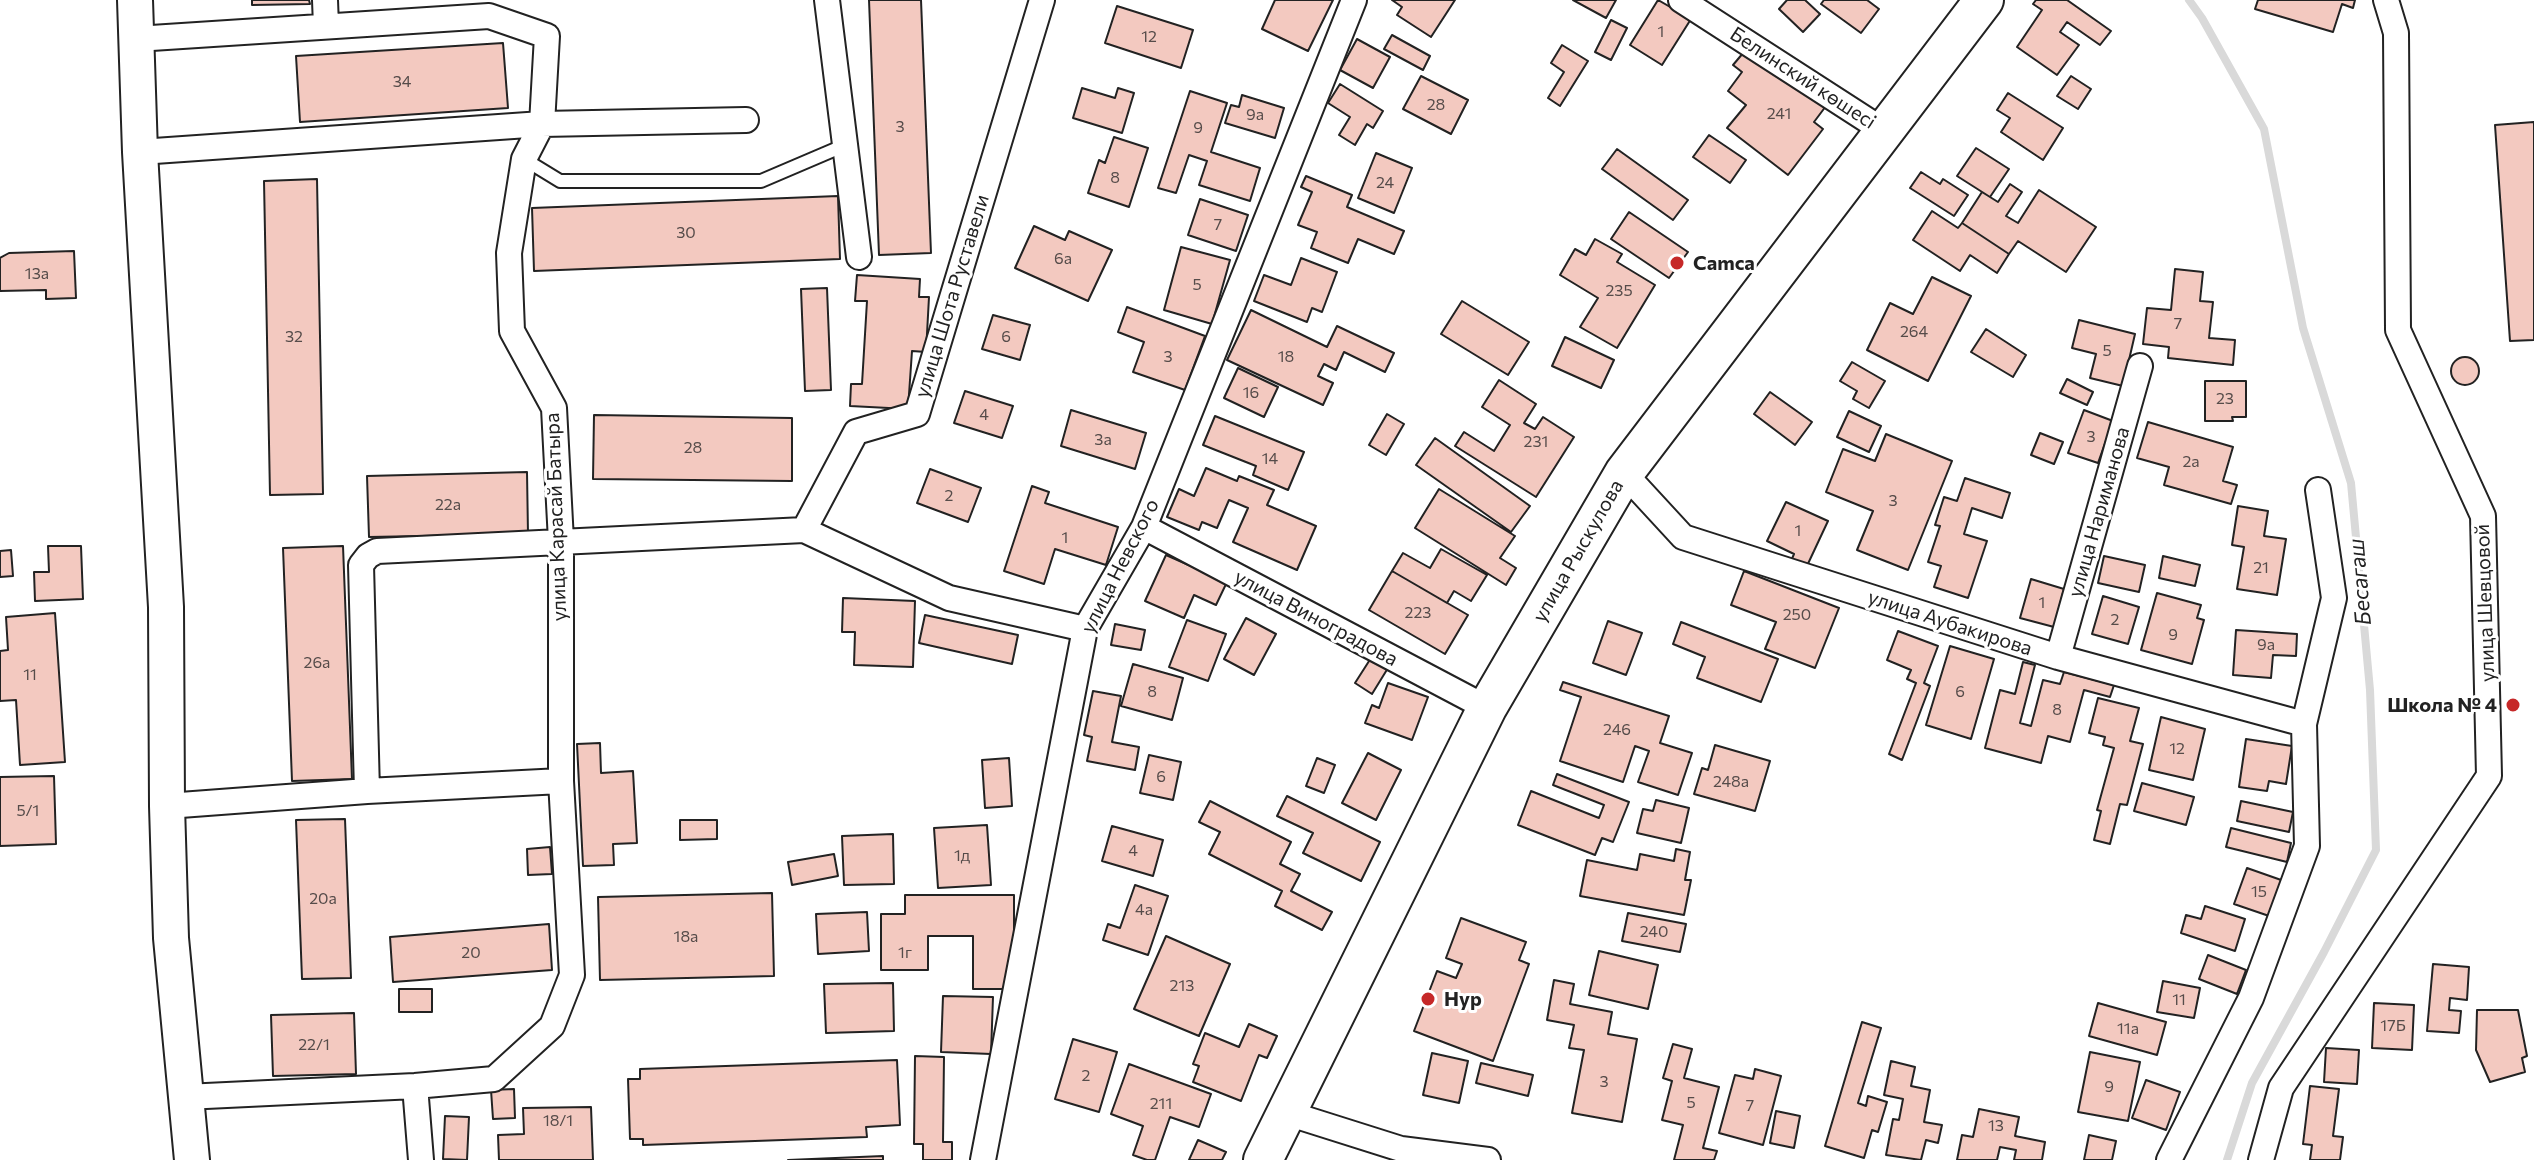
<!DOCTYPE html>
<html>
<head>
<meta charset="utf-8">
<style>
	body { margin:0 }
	canvas { display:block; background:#fff }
</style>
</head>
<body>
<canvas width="2534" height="1160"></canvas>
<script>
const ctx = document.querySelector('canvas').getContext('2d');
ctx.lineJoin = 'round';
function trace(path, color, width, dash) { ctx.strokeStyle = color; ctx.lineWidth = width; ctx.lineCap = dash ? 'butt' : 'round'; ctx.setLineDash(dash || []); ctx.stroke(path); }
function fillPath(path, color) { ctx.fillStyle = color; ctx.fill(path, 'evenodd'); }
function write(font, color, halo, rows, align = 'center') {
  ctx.font = font + ' Commissioner,sans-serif'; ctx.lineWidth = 6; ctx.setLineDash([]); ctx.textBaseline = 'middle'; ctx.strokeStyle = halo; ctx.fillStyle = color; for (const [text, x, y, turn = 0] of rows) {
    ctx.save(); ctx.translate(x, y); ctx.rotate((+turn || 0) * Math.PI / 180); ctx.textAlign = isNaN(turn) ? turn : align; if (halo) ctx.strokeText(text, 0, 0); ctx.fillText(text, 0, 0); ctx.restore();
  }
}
const stream = new Path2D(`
	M2189,0L2202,18L2264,129L2303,328L2351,483L2370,690L2376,850L2324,952L2252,1083L2227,1160`);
const building = new Path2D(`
	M252,0H309L310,4L252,5Z
	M869,0H921L931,253L879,255Z
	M1275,0H1333L1308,51L1262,29Z
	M1392,0H1455L1431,37L1397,15L1402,7Z
	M1573,0H1616L1606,18Z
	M1658,0L1691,19L1662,65L1630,45Z
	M1787,0H1805L1820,14L1803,32L1779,9Z
	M1824,0H1867L1879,9L1861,33L1821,4Z
	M2036,0H2067L2111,31L2100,45L2067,22L2060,32L2079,45L2057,75L2017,47L2042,10L2033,4Z
	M2258,0H2355L2353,8L2342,4L2333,32L2255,9Z
	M1117,6L1193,30L1181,68L1105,43Z
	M1611,20L1627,28L1611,60L1595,52Z
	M1392,35L1430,56L1423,70L1384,49Z
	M1357,39L1390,57L1373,88L1340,70Z
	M503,43L508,108L300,122L296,56Z
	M1562,45L1588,61L1560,106L1548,98L1564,72L1551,63Z
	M1749,46L1826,106L1814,122L1823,129L1788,175L1727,128L1746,105L1728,91L1742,72L1733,65Z
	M1421,76L1468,100L1451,134L1403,109Z
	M2071,76L2091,89L2078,109L2057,96Z
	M1340,84L1383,111L1373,128L1367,124L1355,145L1339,135L1350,117L1328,103Z
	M1082,88L1115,98L1118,88L1134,93L1122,133L1073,118Z
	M1190,91L1227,103L1211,152L1260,168L1250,201L1199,185L1207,161L1189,155L1176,193L1158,188Z
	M2008,93L2063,128L2043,160L2001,132L2010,118L1997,110Z
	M1242,95L1284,108L1275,138L1225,123L1231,105L1239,107Z
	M2534,122V340L2510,341L2495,125Z
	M1709,135L1746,160L1730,183L1693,157Z
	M1114,137L1148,148L1129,207L1088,193L1099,160L1105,163Z
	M1976,148L2009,169L1990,197L1957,176Z
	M1617,149L1688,200L1673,220L1602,169Z
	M1376,153L1412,168L1394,213L1358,198Z
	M1921,172L1940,184L1943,179L1968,195L1954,216L1910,188Z
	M1306,176L1352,195L1347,207L1404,231L1394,254L1358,239L1348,263L1311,248L1317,232L1298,225L1312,192L1301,187Z
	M317,179L323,494L270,495L264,181Z
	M2010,184L2022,192L2006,216L2018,223L2039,190L2096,227L2066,272L2018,241L2009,254L1962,223L1982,192L1998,202Z
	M838,196L840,259L534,271L532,208Z
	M1200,199L1248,215L1236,251L1188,235Z
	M1932,211L1958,228L1962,223L2009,254L1997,273L1970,255L1960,271L1913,240Z
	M1629,212L1688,252L1669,278L1611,239Z
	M1034,226L1065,240L1069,231L1112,250L1088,301L1015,268Z
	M1595,239L1622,254L1617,262L1655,285L1617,348L1580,327L1598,298L1560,275L1575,249L1586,255Z
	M1181,247L1230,260L1212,324L1164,310Z
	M74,251L76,298L46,299V290L0,291V258L9,253Z
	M1301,258L1337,272L1322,312L1312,308L1307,322L1254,301L1264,275L1291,285Z
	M2175,269L2203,272L2200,301L2213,302L2209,338L2235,340L2233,365L2168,358L2169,347L2143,344L2147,308L2171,310Z
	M857,275L920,279L919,297H929L926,352L912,351L908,409L850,406L851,384H862L867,301H855Z
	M1932,277L1971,296L1928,381L1867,350L1890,303L1913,314Z
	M827,288L831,390L805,391L801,289Z
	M1462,301L1529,342L1508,375L1441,334Z
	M1127,307L1205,336L1185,390L1133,372L1144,342L1118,332Z
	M1251,310L1327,347L1337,326L1394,353L1385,372L1344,352L1336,370L1324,364L1318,376L1333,383L1323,405L1227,360Z
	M993,315L1030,325L1020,360L982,349Z
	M2079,320L2135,334L2123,386L2090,378L2096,354L2072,348Z
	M1986,329L2026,355L2013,377L1971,352Z
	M1565,337L1614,360L1601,388L1552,366Z
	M2451 371a14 14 0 1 1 28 0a14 14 0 1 1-28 0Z
	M1852,362L1885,381L1869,408L1853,399L1857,391L1840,381Z
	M1238,368L1278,387L1264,417L1224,398Z
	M2067,379L2093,392L2087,405L2060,393Z
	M1499,380L1536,404L1524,423L1535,429L1543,417L1574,437L1536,497L1455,446L1464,432L1494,451L1510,425L1482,407Z
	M2205,381H2246V417H2232L2233,421H2205Z
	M965,391L1013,406L1002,438L954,423Z
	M1770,392L1812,422L1795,445L1754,414Z
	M1071,410L1146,433L1135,469L1061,446Z
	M2084,410L2113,421L2098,463L2068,453Z
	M1849,411L1881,426L1869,452L1837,437Z
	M1387,414L1404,424L1386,455L1369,445Z
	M594,415L792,418V481L593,479Z
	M1215,416L1304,452L1288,490L1253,475L1256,466L1203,445Z
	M2148,422L2233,447L2223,481L2237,485L2231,504L2164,485L2169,467L2137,458Z
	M2040,433L2063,442L2054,464L2031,455Z
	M1886,434L1952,461L1908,570L1857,550L1873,511L1826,492L1843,449L1875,461Z
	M1435,438L1530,506L1511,532L1416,465Z
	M1206,468L1237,481L1239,476L1274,490L1267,505L1316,526L1297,570L1233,542L1248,508L1229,500L1217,528L1202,522L1199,530L1167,517L1179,489L1194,496Z
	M930,469L981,488L968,522L917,503Z
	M527,472L528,534L369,537L367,476Z
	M1965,478L2010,493L2002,518L1972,508L1964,534L1987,541L1968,598L1934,587L1941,566L1928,562L1940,526L1935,525L1944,497L1957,501Z
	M1032,486L1049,492L1045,503L1118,527L1106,565L1055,549L1044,584L1004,571Z
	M1439,489L1515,536L1500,558L1516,568L1506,585L1415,528Z
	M1786,502L1828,521L1806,568L1791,561L1794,554L1767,541Z
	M2238,506L2268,511L2264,536L2286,539L2277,595L2237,589L2244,547L2232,545Z
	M48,546H81L83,599L35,601L34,572H49Z
	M343,546L352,779L292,781L283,548Z
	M1441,549L1487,575L1471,601L1454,591L1447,603L1392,571L1403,553L1430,568Z
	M11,550L13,576L0,577V551Z
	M1166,555L1227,582L1216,605L1194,595L1184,618L1145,601Z
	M2104,556L2145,565L2139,592L2098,583Z
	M2163,556L2200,565L2195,586L2159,578Z
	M1392,571L1468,615L1445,654L1369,610Z
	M1744,571L1839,608L1815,668L1765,649L1776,622L1731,605Z
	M2031,579L2064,589L2054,627L2020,618Z
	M2157,593L2201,605L2197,618L2204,620L2192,664L2141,650Z
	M2103,596L2139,607L2128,644L2092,634Z
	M843,598L915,601L913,667L854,665L855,632H842Z
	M55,613L65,762L20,765L16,700L0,701V651L8,650L6,617Z
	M925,615L1018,635L1012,664L919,643Z
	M1246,618L1276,634L1254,675L1224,659Z
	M1187,620L1226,634L1208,681L1169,667Z
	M1608,621L1642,633L1626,675L1593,663Z
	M1681,622L1778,659L1761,702L1697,678L1705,657L1673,644Z
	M1115,624L1145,630L1141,650L1111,645Z
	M2236,630L2297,634L2296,656L2273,655L2271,678L2233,675Z
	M1898,631L1938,646L1924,683L1930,686L1902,760L1889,754L1916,683L1907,679L1911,670L1887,660Z
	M1950,646L1994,659L1971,739L1926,725Z
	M1371,658L1388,668L1372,694L1355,683Z
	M2023,662L2035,665L2020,723L2031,726L2043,680L2060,684L2064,672L2114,685L2110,697L2084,690L2070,742L2048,736L2041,763L1985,748L2000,690L2015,694Z
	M1133,664L1183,678L1172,720L1121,706Z
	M1563,682L1669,716L1660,743L1692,753L1678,795L1638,782L1649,751L1635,746L1623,782L1560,761L1581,697L1560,690Z
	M1388,683L1428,697L1412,740L1365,723L1372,705L1379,708Z
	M1093,691L1121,696L1112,742L1139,747L1135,770L1087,761L1092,737L1084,735Z
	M2098,698L2139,708L2130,741L2143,744L2127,805L2120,804L2110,844L2094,840L2101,811L2097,810L2114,748L2103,745L2105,737L2089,733Z
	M2161,717L2205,729L2193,780L2149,770Z
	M2246,739L2292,746L2286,784L2269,781L2267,791L2239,787Z
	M600,743L601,773L633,771L637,843L613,844L614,865L583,866L577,744Z
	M1715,745L1770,761L1755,811L1694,794L1702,768L1708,770Z
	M1368,753L1401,770L1376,820L1342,803Z
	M1149,755L1181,762L1173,800L1140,793Z
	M1009,758L1012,806L985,808L982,760Z
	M1317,758L1335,765L1324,793L1306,786Z
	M1557,774L1629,802L1613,842L1602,838L1595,855L1518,825L1531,791L1599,818L1604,805L1553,785Z
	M54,776L56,844L0,846V777Z
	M2142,783L2194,797L2186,825L2134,811Z
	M1287,796L1380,842L1361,881L1303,853L1313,833L1277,816Z
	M1656,800L1689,808L1681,843L1637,833L1643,809L1653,811Z
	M1210,801L1291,842L1280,864L1300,874L1291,891L1332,912L1322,930L1275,906L1282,891L1209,854L1220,832L1199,822Z
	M2241,801L2293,812L2289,832L2237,821Z
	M345,819L351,978L302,979L296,820Z
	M680,820H717V839L680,840Z
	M987,825L991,885L938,888L934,828Z
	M1112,826L1163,840L1153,876L1102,861Z
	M2231,828L2291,843L2287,862L2226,847Z
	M893,834L894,884L844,885L842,836Z
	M550,847L552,874L528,875L527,849Z
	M1676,849L1690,852L1685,880H1691L1684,915L1580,896L1587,860L1637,870L1640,854L1674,861Z
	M834,854L838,876L792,885L788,862Z
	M2247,868L2284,881L2272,917L2234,904Z
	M1135,885L1168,896L1148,955L1103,940L1108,924L1120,928Z
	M772,893L774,976L600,980L598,897Z
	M905,895H1014V989H973V936H928V970H881V914H905Z
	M2205,906L2245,919L2235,951L2181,933L2186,915L2201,919Z
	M867,912L869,951L818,954L816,914Z
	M1628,913L1686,924L1680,952L1622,941Z
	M1461,918L1526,942L1519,960L1529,964L1493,1061L1414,1031L1437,971L1456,978L1462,964L1446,958Z
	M549,924L552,970L393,982L390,937Z
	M1166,936L1230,964L1199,1036L1134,1009Z
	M1599,951L1658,965L1648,1009L1589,995Z
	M2208,955L2246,970L2237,994L2199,979Z
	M2433,964L2469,967L2467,1000L2450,998L2449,1010L2461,1011L2459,1033L2427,1031Z
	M1554,980L1574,984L1570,1004L1612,1012L1608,1034L1637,1039L1622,1122L1572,1113L1584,1050L1569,1048L1574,1025L1547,1020Z
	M2163,981L2200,988L2194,1018L2157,1012Z
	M893,983L894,1031L826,1033L824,984Z
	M399,989H432V1012H399Z
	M943,996L993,997L991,1054L941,1052Z
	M2098,1003L2166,1022L2157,1055L2089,1036Z
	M2374,1003L2414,1005L2412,1050L2372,1048Z
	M2477,1010H2518L2527,1056L2522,1058L2525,1072L2490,1082L2476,1050Z
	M354,1013L356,1074L273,1076L271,1015Z
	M1862,1022L1881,1028L1858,1103L1866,1106L1868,1096L1887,1102L1878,1132L1872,1130L1864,1158L1825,1146Z
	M1249,1024L1277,1036L1267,1058L1259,1055L1241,1101L1193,1082L1199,1066L1193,1064L1205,1033L1239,1047Z
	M1073,1039L1117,1052L1099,1112L1055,1099Z
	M1673,1044L1692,1049L1684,1078L1719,1087L1703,1148L1717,1151L1714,1160H1674L1683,1125L1662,1120L1672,1081L1663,1078Z
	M2326,1048L2359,1050L2357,1084L2324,1082Z
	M2090,1052L2140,1062L2128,1121L2078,1112Z
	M1432,1053L1468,1061L1459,1103L1423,1095Z
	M915,1056L944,1057L943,1142H952V1160H923V1144H914Z
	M897,1060L900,1125L866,1127L867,1137L643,1145V1139H630L628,1079H640V1069Z
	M1891,1061L1915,1067L1911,1086L1930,1090L1924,1122L1942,1125L1938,1143L1926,1140L1921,1160L1886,1155L1893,1119L1899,1120L1903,1099L1884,1095Z
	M1481,1063L1533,1075L1528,1096L1476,1083Z
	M1129,1064L1211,1094L1199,1127L1170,1117L1155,1160H1147L1133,1155L1143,1126L1111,1114Z
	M1755,1069L1781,1076L1763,1145L1719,1133L1735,1075L1753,1079Z
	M2146,1080L2180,1092L2166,1130L2132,1118Z
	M2310,1086L2339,1089L2333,1136L2343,1137L2340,1160H2310L2312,1145L2303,1144Z
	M514,1089L515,1118L493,1119L491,1090Z
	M591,1107L593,1160H499L498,1135L524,1134L523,1108Z
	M1979,1109L2019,1117L2015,1136L2045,1142L2042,1160H2014L2016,1150L2000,1147L1997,1160H1957L1962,1135L1973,1137Z
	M1776,1111L1800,1116L1794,1148L1770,1143Z
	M445,1116L469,1117L467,1160L443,1159Z
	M2089,1135L2116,1141L2112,1160H2084Z
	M1198,1140L1226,1152L1222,1160H1189Z
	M883,1156V1160H788Z`);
const lane = new Path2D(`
	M524,159L560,181H761L843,146`);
const street = new Path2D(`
	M325,0L326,26
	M827,0L859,257
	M1042,0L917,414L856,432L804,530L949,598L1085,629
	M1681,0L1884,131
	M136,39L489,16L547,36L542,124L524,159L509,253L512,331L554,408L561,541V781L572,975L552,1026L494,1079L415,1086L185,1097
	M140,152L542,124L746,120
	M1624,473L1683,537L2058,657L2304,724
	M1144,527L1487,708
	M2058,657L2140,366
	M367,791L361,565L368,556L377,551L804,530
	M167,806L367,791L561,781
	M415,1086L421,1160
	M1287,1113L1401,1149L1488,1160
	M983,1160L1085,629L1144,527L1354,0
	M2169,1160L2251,998L2307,846L2304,724L2334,598L2318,490
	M2261,1160L2281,1088L2489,776L2483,516L2398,330L2396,33L2386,0`);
const secondary = new Path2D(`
	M135,0L140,152L166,607L167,806L171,938L192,1160`);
const primary = new Path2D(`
	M1263,1160L1487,708L1624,473L1984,0`);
const markers = [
	[1677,263,8,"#c62828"],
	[2513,705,8,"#c62828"],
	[1428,999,8,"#c62828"]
];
const numberNames = [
	["1",1661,32],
	["12",1149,37],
	["34",402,82],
	["28",1436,105],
	["241",1779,114],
	["9а",1255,115],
	["3",900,127],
	["9",1198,128],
	["8",1115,178],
	["24",1385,183],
	["7",1218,225],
	["30",686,233],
	["6а",1063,259],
	["13а",37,274],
	["5",1197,285],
	["235",1619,291],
	["7",2178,324],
	["264",1914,332],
	["32",294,337],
	["6",1006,337],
	["5",2107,351],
	["3",1168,357],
	["18",1286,357],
	["16",1251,393],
	["23",2225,399],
	["4",984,415],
	["3",2091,437],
	["3а",1103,440],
	["231",1536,442],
	["28",693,448],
	["14",1270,459],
	["2а",2191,462],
	["2",949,496],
	["3",1893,501],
	["22a",448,505],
	["1",1798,531],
	["1",1065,538],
	["21",2261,568],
	["1",2042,603],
	["223",1418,613],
	["250",1797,615],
	["2",2115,620],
	["9",2173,635],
	["9а",2266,645],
	["26а",317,663],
	["11",30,675],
	["8",1152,692],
	["6",1960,692],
	["8",2057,710],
	["246",1617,730],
	["12",2177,749],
	["6",1161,777],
	["248а",1731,782],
	["5/1",28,811],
	["4",1133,851],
	["1д",962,856],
	["15",2259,892],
	["20а",323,899],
	["4а",1144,910],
	["240",1654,932],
	["18a",686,937],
	["20",471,953],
	["1г",905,953],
	["213",1182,986],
	["11",2179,1000],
	["17Б",2393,1026],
	["11а",2128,1029],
	["22/1",314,1045],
	["2",1086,1076],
	["3",1604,1082],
	["9",2109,1087],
	["5",1691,1103],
	["211",1161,1104],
	["7",1750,1106],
	["18/1",558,1121],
	["13",1996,1126]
];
const streetNames = [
	["Белинский көшесi",1803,78,33],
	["улица Шота Руставели",952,296,-73],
	["улица Нариманова",2099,512,-74],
	["улица Карасай Батыра",556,517,-92],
	["улица Рыскулова",1578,551,-60],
	["улица Невского",1120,566,-63],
	["улица Шевцовой",2485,603,-92],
	["улица Виноградова",1316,618,28],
	["улица Аубакирова",1950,623,18]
];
const poiNames = [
	["Camca",1693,263],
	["Школа № 4",2497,705,"right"],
	["Hyp",1444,999]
];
const waterNames = [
	["Бесагаш",2360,582,-95]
];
trace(stream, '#d9d9d9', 8);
fillPath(building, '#f3c9c0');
trace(building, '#222', 2);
trace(lane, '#222', 16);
trace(street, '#222', 28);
trace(secondary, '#222', 38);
trace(primary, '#222', 42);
trace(lane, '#fff', 12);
trace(street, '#fff', 24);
trace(secondary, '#fff', 34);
trace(primary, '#fff', 38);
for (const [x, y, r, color] of markers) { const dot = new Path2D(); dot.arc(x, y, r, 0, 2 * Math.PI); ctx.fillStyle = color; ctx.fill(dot); trace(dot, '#fff', 3); }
write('16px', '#564c4a', null, numberNames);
write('20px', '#222', '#fff', streetNames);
write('bold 20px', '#222', '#fff', poiNames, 'left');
write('italic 22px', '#222', '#fff', waterNames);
</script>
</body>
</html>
